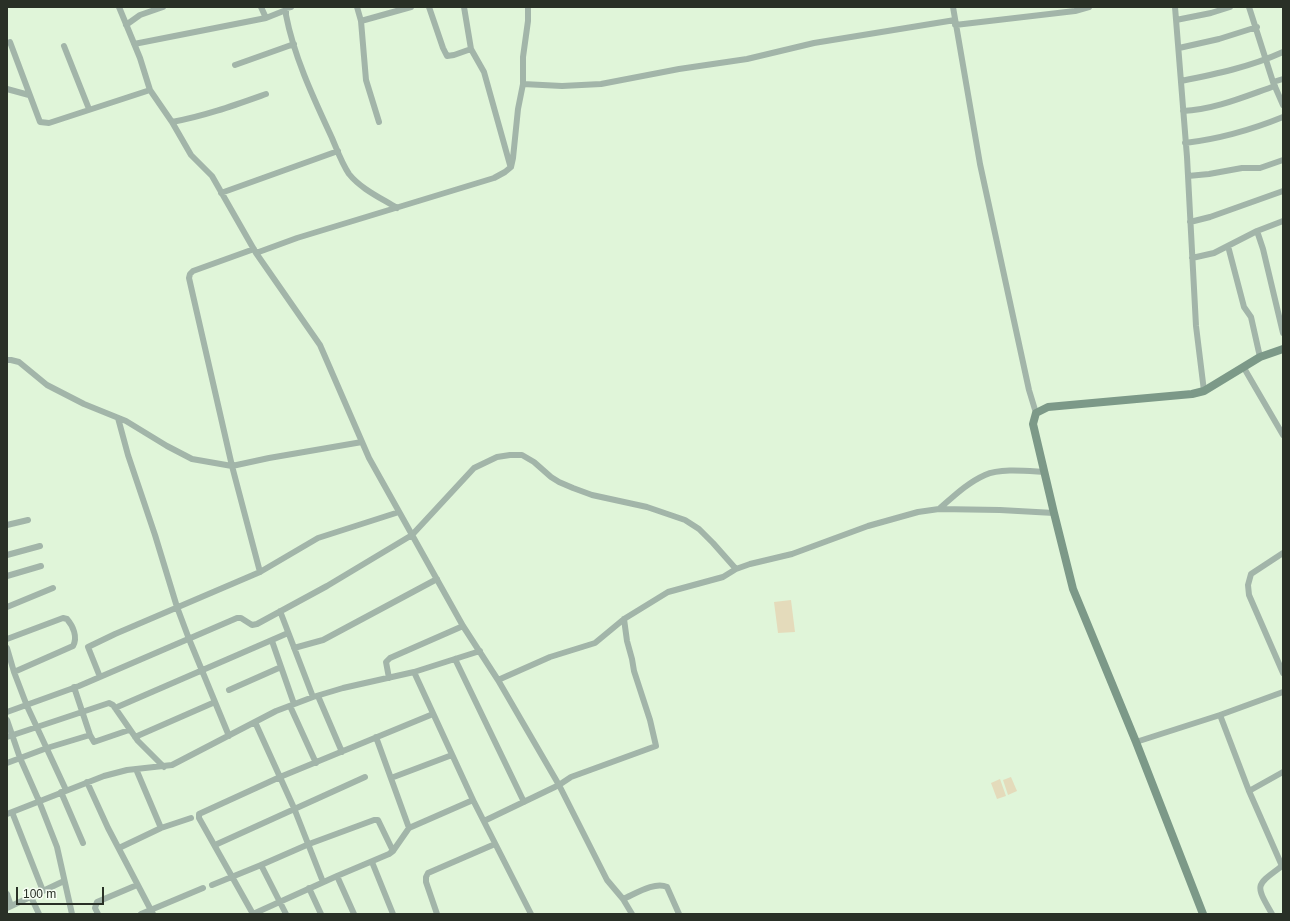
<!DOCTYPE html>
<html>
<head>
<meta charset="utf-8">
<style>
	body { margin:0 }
	#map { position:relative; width:1290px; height:921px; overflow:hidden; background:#e0f5d9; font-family:Helvetica,sans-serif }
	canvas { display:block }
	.frame { position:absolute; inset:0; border:8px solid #293026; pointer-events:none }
	.scale { position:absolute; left:16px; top:887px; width:88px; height:18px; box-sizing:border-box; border:2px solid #293026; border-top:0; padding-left:5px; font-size:12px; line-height:14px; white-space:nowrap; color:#293026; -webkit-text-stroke:3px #f6fef3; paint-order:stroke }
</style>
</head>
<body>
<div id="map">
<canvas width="1290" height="921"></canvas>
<div class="frame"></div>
<div class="scale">100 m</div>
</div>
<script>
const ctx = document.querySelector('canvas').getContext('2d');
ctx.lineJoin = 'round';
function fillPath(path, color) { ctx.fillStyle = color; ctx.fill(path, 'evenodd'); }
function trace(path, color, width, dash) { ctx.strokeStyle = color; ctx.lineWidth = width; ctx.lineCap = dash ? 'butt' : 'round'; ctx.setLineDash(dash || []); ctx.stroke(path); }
const green = new Path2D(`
	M791,600L795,632L778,633L774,602Z
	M1011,777L1017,791L1008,795L1003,780Z
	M1000,779L1006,796L997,799L991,783Z`);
const street = new Path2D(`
	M119,7L140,58L150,90L172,122L191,155L212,176L256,253L320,345L369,458L463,626L498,680L559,785L607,880L623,899L632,914
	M261,7L266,18
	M291,7L286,8V15C294,57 314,99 332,138C337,150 342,164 349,174C361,189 381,198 397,208
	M357,7L361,21L366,80L379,122
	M429,7L443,48L447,56L454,55L471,49L484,72L510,165
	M464,7L471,49
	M953,7L980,164L1029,390L1036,413
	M1175,7L1187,157L1196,326L1204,391
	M1249,7L1273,82L1283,105
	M1176,20L1211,13L1230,7
	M361,21L411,7
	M126,25L140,15L163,7
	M955,25L1075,11L1089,7
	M10,42L40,122L49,123L150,90
	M134,44L266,18L286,10
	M64,46L89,109
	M1179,48L1219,39L1257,27
	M235,65L294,44
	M1181,81C1216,74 1250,67 1283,52
	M1273,82L1283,79
	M523,84L562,86L601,84L679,69L747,59L814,43L955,20
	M7,89L29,95
	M1183,111C1214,110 1246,96 1275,86
	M172,122C205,116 235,105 266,94
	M1185,143C1219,139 1251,130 1283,117
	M1188,176L1209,174L1242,168H1260L1283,160
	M221,193L338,151
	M1190,222L1210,217L1283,191
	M1257,231L1263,249L1283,333
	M1228,246L1244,307L1251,317L1260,357
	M254,249L193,271L190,274L189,278L232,466L260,572
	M256,253L297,238L494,178L505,172L511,167L513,158L518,109L523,84V57L528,21V7
	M1192,258L1214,253L1257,231L1283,221
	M7,360H11L19,362L47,385L84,404L126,421L167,446L192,459L232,466L269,458L362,442
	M1244,368L1283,435
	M118,418L128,455L155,535L177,607L189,639L229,736
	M939,509C953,497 967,483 985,475C1000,468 1027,471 1044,472
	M7,525L28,520
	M1283,553L1251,574L1248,585L1249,595L1283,673
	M7,555L40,546
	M7,576L41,566
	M7,607L53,588
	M280,611L313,697
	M7,639L63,618L67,619C73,626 78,637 73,646L14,672
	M272,641L294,704
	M7,648L14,672L27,706L66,790
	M294,648L323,640L437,579
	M455,659L524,802
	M414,672L473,800L531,914
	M100,677L88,647L115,634L260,572L318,538L399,512
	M389,678L386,662L390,658L463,626
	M498,680L550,657L595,643L624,619L668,592L723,577L736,569L750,564L792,554L868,526L918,512L939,509L1000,510L1054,513
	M74,687L90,735L94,742L129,730
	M229,690L281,667
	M318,696L342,752
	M290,706L316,763
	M115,708L288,633
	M7,712L79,686L237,618H241L252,625L257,624L327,586L412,535L474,468L497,457L510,455H522L534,462L551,477L559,482L573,488L592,495L647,507L685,520L699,529L713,543L736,569
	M1220,715L1249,791L1282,866L1283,865
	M7,720L20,758L39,801L57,847L72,914
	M255,722L294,808L323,882
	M7,737L109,703L113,705L138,741L164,767
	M135,737L215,702
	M376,737L409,828
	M1136,742L1220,715L1283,692
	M7,763L47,748L90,735
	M136,769L161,828
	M391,778L452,755
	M87,782L108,828L153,914
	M1249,791L1283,772
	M61,792L83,843
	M12,812L43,891
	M7,814L104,776L127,770L172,765L276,711L313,697L343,688L414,672L480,651
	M484,821L559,785L571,777L656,746L650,720L634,671L632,659L627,641L624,619
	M215,845L365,777
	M119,848L161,828L191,818
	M372,862L393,914
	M261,865L286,914
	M337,876L354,914
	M212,885L261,865L309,844L374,820H378L393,851
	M309,888L321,914
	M7,894L11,906
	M31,897L39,914
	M623,899C635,894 655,881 667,887L679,914
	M7,908L64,881
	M98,914L95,908L97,902L137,885
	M141,914L203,888
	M253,914L199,818V814L280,777L433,714
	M253,914L337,876L389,854L393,851L409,828L473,800
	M437,914L426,882V877L428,873L495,844
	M1272,914C1255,884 1255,886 1282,866`);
const secondary = new Path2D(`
	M1203,914L1136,742L1073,589L1054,513L1033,424L1036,413L1048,407L1192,394L1204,391L1260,357L1283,349`);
fillPath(green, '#e4dbbb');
trace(street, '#a2b5a9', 6);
trace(secondary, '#7c9988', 8);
</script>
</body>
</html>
